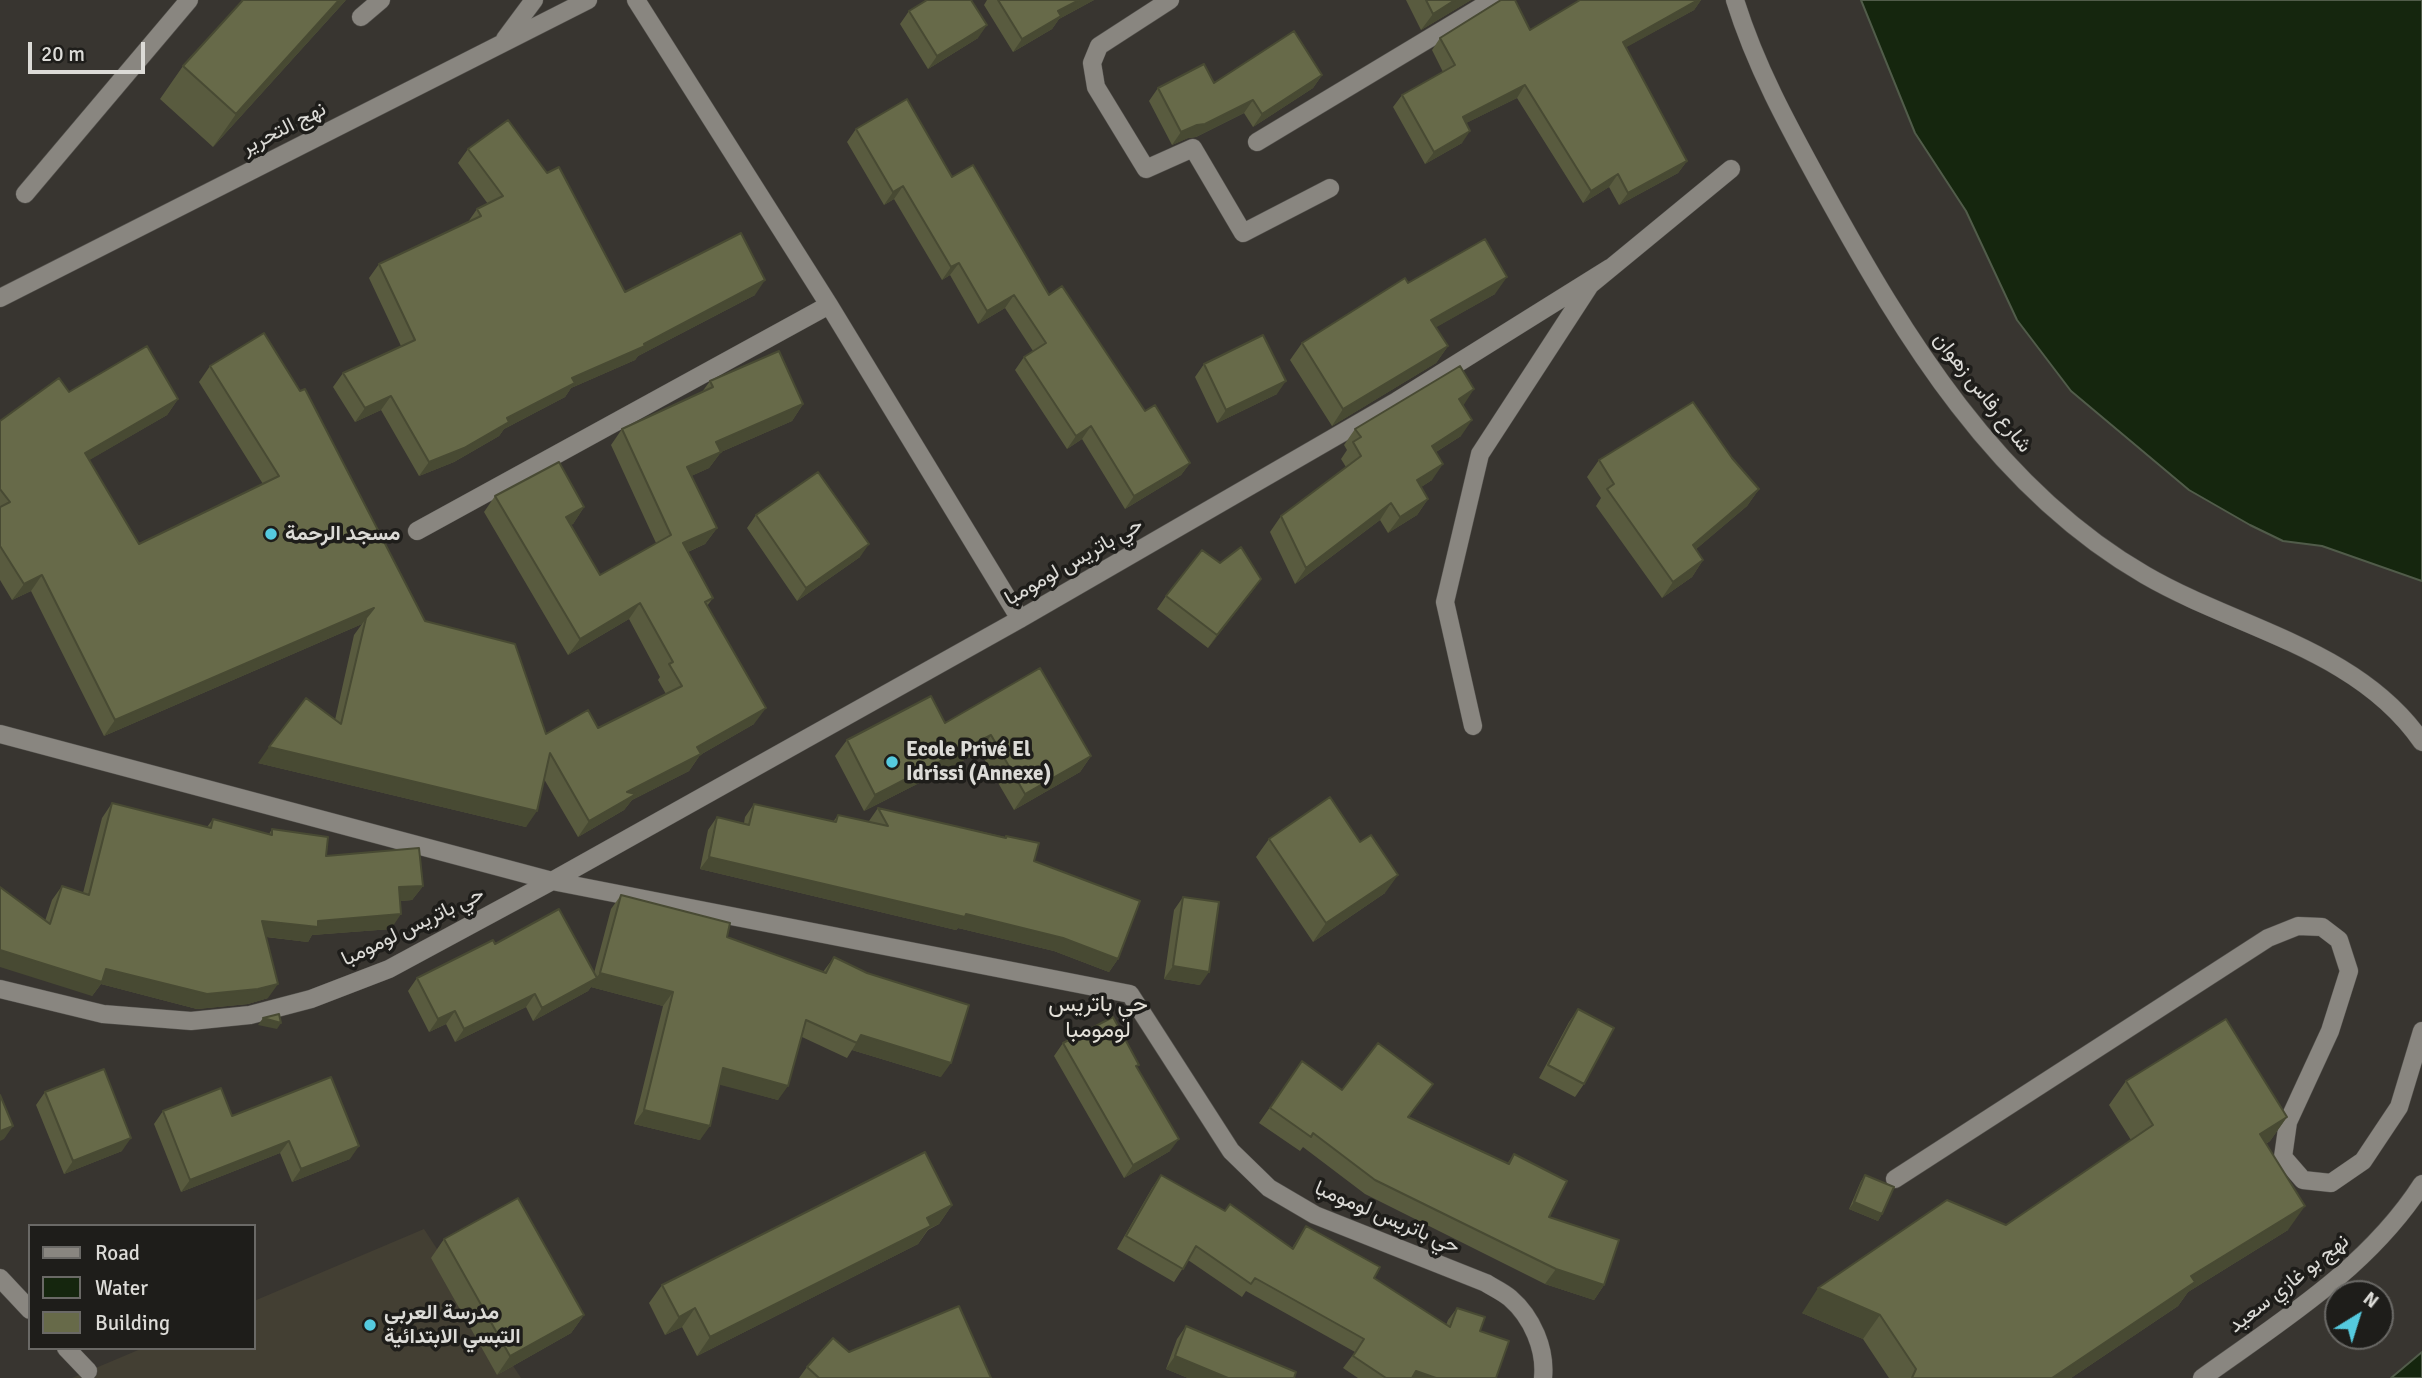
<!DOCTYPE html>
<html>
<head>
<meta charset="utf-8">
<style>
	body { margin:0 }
	#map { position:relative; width:2422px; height:1378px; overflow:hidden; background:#383530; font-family:Signika,sans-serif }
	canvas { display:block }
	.legend { position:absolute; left:28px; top:1224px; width:228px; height:126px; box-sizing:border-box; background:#1e1d1a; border:2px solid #6a6966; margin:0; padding:9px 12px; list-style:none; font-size:21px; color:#dcdbd7 }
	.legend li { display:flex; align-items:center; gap:14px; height:35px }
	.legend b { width:35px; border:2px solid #6a6966 }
	.north { position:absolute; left:2324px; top:1280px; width:70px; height:70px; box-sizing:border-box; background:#1e1d1a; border:2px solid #6a6966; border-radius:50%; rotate:38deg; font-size:19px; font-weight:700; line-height:28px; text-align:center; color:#dcdbd7 }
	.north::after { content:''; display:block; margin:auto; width:24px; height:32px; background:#55cadf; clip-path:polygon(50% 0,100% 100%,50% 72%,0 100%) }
	.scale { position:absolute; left:28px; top:42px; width:117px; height:32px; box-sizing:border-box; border:4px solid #dcdbd7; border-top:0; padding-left:9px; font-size:21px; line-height:24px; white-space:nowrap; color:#dcdbd7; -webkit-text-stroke:5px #1e1d1a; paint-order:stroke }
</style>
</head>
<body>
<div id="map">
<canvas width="2422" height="1378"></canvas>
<ul class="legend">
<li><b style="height:9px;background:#898680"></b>Road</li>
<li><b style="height:19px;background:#15260e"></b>Water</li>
<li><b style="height:19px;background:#676a49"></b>Building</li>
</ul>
<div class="north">N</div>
<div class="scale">20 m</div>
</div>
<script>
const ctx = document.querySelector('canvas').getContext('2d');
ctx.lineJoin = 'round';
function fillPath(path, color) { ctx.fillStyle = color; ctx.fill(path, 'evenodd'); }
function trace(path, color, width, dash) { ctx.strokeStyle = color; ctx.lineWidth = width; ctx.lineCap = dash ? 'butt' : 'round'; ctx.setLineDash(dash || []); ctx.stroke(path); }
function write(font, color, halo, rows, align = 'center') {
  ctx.font = font + ' Signika,Vazirmatn,sans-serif'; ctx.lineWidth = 7; ctx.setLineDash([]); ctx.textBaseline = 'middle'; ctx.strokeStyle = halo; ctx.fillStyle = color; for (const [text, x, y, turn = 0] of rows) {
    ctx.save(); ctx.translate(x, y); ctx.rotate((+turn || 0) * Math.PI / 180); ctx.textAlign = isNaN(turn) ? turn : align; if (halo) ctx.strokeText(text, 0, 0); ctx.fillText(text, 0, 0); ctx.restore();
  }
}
const built = new Path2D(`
	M424,1229L521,1378H72L143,1348H254V1301Z`);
const water = new Path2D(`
	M1861,0H2422V581L2322,546L2283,541L2250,525L2189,490L2071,391L2017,320L1966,211L1915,133Z
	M2422,1352V1378H2391Z`);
const minor = new Path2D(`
	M636,0L829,305L1020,619
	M1170,0L1099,46L1092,63L1096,87L1146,169L1193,148L1243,233L1330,188
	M1735,0C1756,68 1790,129 1824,191C1905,338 1996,489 2145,575C2238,629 2358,649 2422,742
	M361,17L381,0
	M505,39L534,0
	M1257,142L1493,0
	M25,194L189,0
	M0,298L588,0
	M417,531L829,305
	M1473,726L1445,602L1480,454L1590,285L1731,169
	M0,734L552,881L1130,994L1231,1151L1269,1188L1315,1215L1486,1283C1494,1288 1503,1292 1510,1298C1532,1317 1546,1349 1543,1378
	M0,989L103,1014L191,1021L250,1015L311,999L389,969L552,881L1020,619L1397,401L1610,268
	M1895,1179L2268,938L2298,926L2322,927L2339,940L2349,971L2330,1031L2288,1122L2283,1157L2303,1180L2331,1183L2363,1161L2399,1107L2422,1031
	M0,1278L30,1310
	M66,1348L88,1371
	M2202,1378C2281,1321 2368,1268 2422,1184`);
const wall = new Path2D(`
	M346,0L213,147L160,99L183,66Z
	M987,0H1094L1059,19L1052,29L1013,52L984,5Z
	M1406,0H1471L1421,30Z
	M1580,0H1701L1694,10L1626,47L1687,161L1678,173L1619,205L1609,187L1583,203L1517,98L1466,123L1462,143L1425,164L1393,107L1402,95L1443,72L1432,50L1440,38L1530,30Z
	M909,11L978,38L928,69L900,24Z
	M1322,75L1313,88L1253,127L1244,113L1196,137L1188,138L1172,145L1149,101L1158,88Z
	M856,129L952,177L1145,411L1190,463L1181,475L1125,509L1082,439L1067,449L1015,370L1024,357L1033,351L1005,308L978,324L950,275L942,280L894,199L884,205L847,142Z
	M468,149L625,292L755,295L638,356L635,360L571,388L565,397L504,429L499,436L454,462L419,476L381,410L355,422L333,387L343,373L401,346L369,278L379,264L468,222L477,209L488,204L458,163Z
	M1408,283L1495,294L1436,327L1448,346L1436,363L1332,426L1290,360L1302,343Z
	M1204,364L1277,394L1217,423L1195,377Z
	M210,366L425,621L546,734L598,728L666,694L658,680L660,677L629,619L568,655L484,512L495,496L584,507L573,524L570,525L600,575L656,543L611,445L622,429L702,392L710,381L803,404L792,421L721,452L709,468L691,476L717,528L705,544L688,552L713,598L707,606L754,724L700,755L689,771L632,800L624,810L578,837L544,779L526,827L258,763L335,720L354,635L362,624L104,736L31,591L12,600L0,580V421L69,392L178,399L167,415L89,460L139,544L263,484L199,382Z
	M1463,406L1461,436L1436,452L1432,480L1421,487L1428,499L1417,515L1388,533L1380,520L1295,584L1270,532L1281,516L1346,467L1341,459L1347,450L1344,445L1355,429Z
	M1732,458L1759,489L1747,506L1696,549L1703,560L1692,577L1662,598L1596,506L1601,498L1587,477L1599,460Z
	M756,515L860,557L797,601L747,528Z
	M1261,579L1208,648L1157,609L1166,596Z
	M945,723L1091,756L1080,772L1014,810L980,752L864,811L835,756L847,740Z
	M112,803L207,827L213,819L269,834L272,829L326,856L423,886L412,900L400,901L391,929L312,935L308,942L266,937L268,998L248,1004L197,1009L101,984L92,996L45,921L52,900L62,886L83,893L102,818Z
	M754,804L833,822L838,815L870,822L869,821L878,808L1005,837L1006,836L1034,861L1118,959L1109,972L1054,951L958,928L956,930L700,869L708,830L717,817L744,823L745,817Z
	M1269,839L1360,842L1385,893L1313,942L1256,857Z
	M621,895L727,937L823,972L834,957L941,1077L852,1050L847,1058L802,1037L778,1100L720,1084L700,1140L634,1124L663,1006L591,987L588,991L533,1021L526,1007L455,1042L446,1024L429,1032L408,991L417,978L594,973L611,909Z
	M1183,897L1200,985L1164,979L1174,910Z
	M1578,1009L1584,1084L1575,1097L1539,1078L1569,1022Z
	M1063,1043L1137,1067L1170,1151L1124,1178L1054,1056Z
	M1302,1061L1342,1090L1433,1084L1409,1117L1507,1164L1514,1154L1549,1217L1604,1285L1594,1300L1545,1284L1365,1194L1303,1147L1300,1151L1259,1123Z
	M2126,1081L2287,1117L2270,1141L2266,1144L2288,1230L2188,1292L2178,1306L2071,1378H1889L1863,1339L1802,1313L2006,1225L2131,1140L2109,1105Z
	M45,1092L122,1151L64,1174L36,1105Z
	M163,1111L232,1116L350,1159L292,1182L280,1153L181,1192L154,1124Z
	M1161,1175L1292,1248L1306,1226L1374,1278L1446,1325L1448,1320L1457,1308L1480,1331L1496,1378H1358L1343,1368L1355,1352L1246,1291L1242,1297L1188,1260L1174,1282L1117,1249L1152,1188Z
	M1865,1175L1882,1214L1878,1221L1849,1209L1861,1181Z
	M952,1205L939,1224L928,1230L918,1244L697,1356L682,1327L665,1335L649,1303L662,1285Z
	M444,1239L584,1315L571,1333L497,1375L431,1258Z
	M1186,1326L1294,1378H1188L1166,1369L1177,1339Z
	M849,1352L991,1378H799L807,1367Z`);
const shadedWall = new Path2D(`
	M339,0H346L213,147L236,114Z
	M1079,0H1094L1059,19L1052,29L1013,52L1022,39L1058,11Z
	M1455,0H1471L1421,30L1433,14Z
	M1698,0H1701L1694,10L1614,54L1623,42Z
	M987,25L978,38L928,69L937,56Z
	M1322,75L1313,88L1253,127L1262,114Z
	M1525,85L1517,98L1454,129L1463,117Z
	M1253,100L1244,113L1196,137L1188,138L1172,145L1181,132Z
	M1470,131L1462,143L1425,164L1434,152Z
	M1687,161L1678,173L1619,205L1628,193Z
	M1618,174L1609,187L1583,203L1591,191Z
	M903,186L894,199L884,205L893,192Z
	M959,263L950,275L942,280L951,267Z
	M1507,277L1495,294L1419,337L1431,320Z
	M765,280L755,295L638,356L635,360L571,388L565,397L504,429L499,436L454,462L419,476L429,462L507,418L572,378L644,344Z
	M1014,295L1005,308L978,324L987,311Z
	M1448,346L1436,363L1332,426L1343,409Z
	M1286,381L1277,394L1217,423L1226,410Z
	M1474,389L1463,406L1459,399Z
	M391,396L381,410L355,422L365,408Z
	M178,399L167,415L74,469L85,453Z
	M803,404L792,421L721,452L709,468L676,483L687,467L716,442Z
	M1472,420L1461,436L1420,462L1432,446Z
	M1091,426L1082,439L1067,449L1076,436Z
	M1190,463L1181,475L1125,509L1134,496Z
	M1443,464L1432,480L1406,497L1417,480Z
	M1759,489L1747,506L1681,562L1693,545Z
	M1428,499L1417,515L1388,533L1400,517Z
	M1391,503L1380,520L1295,584L1306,568Z
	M584,507L573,524L554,533L566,517Z
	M717,528L705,544L672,559L683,543Z
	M869,544L860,557L797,601L806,588Z
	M1703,560L1692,577L1662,598L1673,582Z
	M42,575L31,591L12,600L24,584Z
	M1261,579L1252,592L1208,648L1217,635Z
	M640,603L629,619L568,655L580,639Z
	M374,608L362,624L104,736L115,720Z
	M766,708L754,724L700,755L689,771L632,800L624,810L578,837L589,821L627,792L697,747Z
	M991,735L980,752L864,811L875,795Z
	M269,747L537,811L526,827L258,763Z
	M1091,756L1080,772L1014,810L1025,794Z
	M709,857L966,914L1063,938L1118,959L1109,972L1054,951L958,928L956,930L700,869Z
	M1398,875L1385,893L1313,942L1326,923Z
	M423,886L412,900L389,902L399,887Z
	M401,914L391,929L312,935L308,942L251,935L262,921H318Z
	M0,950L106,969L278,984L268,998L248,1004L197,1009L101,984L92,996L0,967Z
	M1173,966L1209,972L1200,985L1164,979Z
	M600,973L673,992L663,1006L591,987L588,991L533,1021L542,1008L596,978Z
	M535,994L526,1007L455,1042L464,1029Z
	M455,1011L446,1024L429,1032L438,1019Z
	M263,1018L281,1023L277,1029L258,1025Z
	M861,1035L951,1063L941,1077L852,1050Z
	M723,1068L788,1086L778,1100L713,1083Z
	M644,1110L710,1126L700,1140L634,1124Z
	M2287,1117L2270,1141L2243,1158L2260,1134Z
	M13,1126L4,1139L0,1141V1131Z
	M131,1138L122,1151L64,1174L73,1161Z
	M1179,1139L1170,1151L1124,1178L1133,1165Z
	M289,1141L280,1153L181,1192L190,1180Z
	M359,1146L350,1159L292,1182L301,1169Z
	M1854,1202L1882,1214L1878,1221L1849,1209Z
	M952,1205L939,1224L928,1229L918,1244L697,1356L710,1337Z
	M2305,1206L2288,1230L2188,1292L2178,1306L2071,1378H2052L2191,1276Z
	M1556,1269L1604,1285L1594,1300L1545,1284Z
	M1818,1288L1880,1315L1863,1339L1802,1313Z
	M695,1308L682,1327L665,1335L679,1317Z
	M584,1315L571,1333L497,1375L510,1356Z
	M1175,1356L1228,1378H1188L1166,1369Z
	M1416,1371L1436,1378H1411Z`);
const building = new Path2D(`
	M243,0H339L236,114L183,66Z
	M927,0H971L987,25L937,56L909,11Z
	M998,0H1079L1058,11L1061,16L1022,39Z
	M1426,0H1455L1433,14Z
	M1501,0H1515L1530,30L1580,0H1698L1623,42L1687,161L1628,193L1618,174L1591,191L1525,85L1463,117L1470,131L1434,152L1402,95L1455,65L1440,38Z
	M1294,31L1322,75L1262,114L1253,100L1205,124L1197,125L1181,132L1158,88L1204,64L1214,83Z
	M907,99L952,177L973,165L1049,295L1062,286L1145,411L1155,405L1190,463L1134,496L1091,426L1076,436L1024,357L1046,343L1014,295L987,311L959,263L951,267L903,186L893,192L856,129Z
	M508,120L547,173L559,167L625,292L741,233L765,280L644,344L645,346L572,378L575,383L507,418L509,422L464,448L429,462L391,396L365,408L343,373L415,340L379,264L481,216L477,209L503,196L468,149Z
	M1485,239L1507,277L1431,320L1448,346L1343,409L1302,343L1405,278L1408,283Z
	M264,333L300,391L305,389L425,621L515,644L546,734L588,710L598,728L682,686L669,664L673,662L640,603L580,639L495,496L559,462L584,507L566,517L600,575L671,535L622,429L713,387L710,381L779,351L803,404L716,442L721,452L687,467L717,528L683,543L713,598L705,602L766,708L697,747L701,754L627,792L636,794L589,821L550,753L537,811L269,747L306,698L341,724L366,618L374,608L115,720L42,575L24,584L0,546V507L10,502L0,489V421L59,378L69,392L147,346L178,399L85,453L139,544L279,476L210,366Z
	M1263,335L1286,381L1226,410L1204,364Z
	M1460,366L1474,389L1459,399L1472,420L1432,446L1443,464L1417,480L1428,499L1400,517L1391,503L1306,568L1281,516L1361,456L1353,442L1361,437L1355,429Z
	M1693,402L1732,458L1759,489L1693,545L1703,560L1673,582L1607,489L1614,484L1599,460Z
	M818,472L869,544L806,588L756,515Z
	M1241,547L1261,579L1217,635L1166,596L1202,550L1220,563Z
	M1040,668L1091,756L1025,794L991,735L875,795L847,740L931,696L945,723Z
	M1330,797L1360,842L1371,835L1398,875L1326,923L1269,839Z
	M112,803L211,828L213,819L272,835V829L328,837L326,856L419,848L423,886L399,887L401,914L318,921V927L262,921L278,984L258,989L207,994L106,969L102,982L0,950V887L50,924L62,886L89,895Z
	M754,804L836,822L838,815L888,826L878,808L1006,838V836L1039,843L1034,861L1140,901L1118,959L1063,938L966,914L965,917L709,857L717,817L749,825Z
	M621,895L730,923L727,937L826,973L834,957L867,973L969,1005L951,1063L861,1035L857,1043L806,1020L788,1086L723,1068L710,1126L644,1110L673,992L600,973Z
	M1183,897L1219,902L1209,972L1173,966Z
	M559,909L597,978L542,1008L535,994L464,1029L455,1011L438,1019L417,978L493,940L495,944Z
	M1578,1009L1614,1028L1584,1084L1548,1065Z
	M279,1014L281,1023L263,1018Z
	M1113,1017L1139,1065L1136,1066L1179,1139L1133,1165L1063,1043Z
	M2226,1019L2287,1117L2260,1134L2305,1206L2191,1276L2195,1282L2052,1378H1912L1916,1369L1880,1315L1818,1288L1947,1200L2006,1225L2153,1125L2126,1081Z
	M1378,1043L1433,1084L1408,1117L1509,1164L1514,1154L1567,1181L1549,1217L1619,1240L1604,1285L1556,1269L1375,1180L1313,1133L1311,1137L1270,1108L1302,1061L1342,1090Z
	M104,1069L131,1138L73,1161L45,1092Z
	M331,1077L359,1146L301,1169L289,1141L190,1180L163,1111L221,1088L232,1116Z
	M0,1095L13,1126L0,1131Z
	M925,1152L952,1205L927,1218L931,1226L710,1337L695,1308L679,1317L662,1285Z
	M1161,1175L1225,1211L1230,1204L1293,1249L1306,1226L1380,1267L1374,1278L1450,1327L1457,1308L1485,1317L1480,1331L1509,1341L1496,1378H1436L1416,1371L1412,1378H1386L1353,1356L1364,1339L1255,1278L1251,1284L1196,1246L1183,1269L1126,1236Z
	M1865,1175L1894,1187L1882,1214L1854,1202Z
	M518,1198L584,1315L510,1356L444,1239Z
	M959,1306L991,1378H819L807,1367L833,1338L849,1352Z
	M1186,1326L1296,1372L1294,1378H1228L1175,1356Z`);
const markers = [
	[271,534,7,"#55cadf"],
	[892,762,7,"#55cadf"],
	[370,1325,7,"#55cadf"]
];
const streetNames = [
	["نهج التحرير",284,129,-27],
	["شارع رفاس زهوان",1982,393,52],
	["حي باتريس لومومبا",1074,562,-30],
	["حي باتريس لومومبا",413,927,-26],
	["حي باتريس لومومبا",1387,1218,23],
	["نهج بو غازي سعيد",2289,1284,-38]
];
const poiNames = [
	["مسجد الرحمة",285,534],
	["Ecole Privé El",906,750],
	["Idrissi (Annexe)",906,774],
	["مدرسة العربي",384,1313],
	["التبسي الابتدائية",384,1337]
];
const neighbourhoodNames = [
	["حي باتريس",1098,1005],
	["لومومبا",1098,1031]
];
fillPath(built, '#433f33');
fillPath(water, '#15260e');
trace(water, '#515c4a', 2);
trace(minor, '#54524d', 19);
trace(minor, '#898680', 18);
fillPath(wall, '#595b3f');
fillPath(shadedWall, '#484a33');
fillPath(building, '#676a49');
trace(building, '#484a33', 2);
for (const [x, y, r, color] of markers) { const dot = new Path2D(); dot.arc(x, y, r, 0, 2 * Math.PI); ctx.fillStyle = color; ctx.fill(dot); trace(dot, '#1e1d1a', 2.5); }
write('21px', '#dcdbd7', '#1e1d1a', streetNames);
write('bold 21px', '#dcdbd7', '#1e1d1a', poiNames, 'left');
write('23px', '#e4e1d9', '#1e1d1a', neighbourhoodNames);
</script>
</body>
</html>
